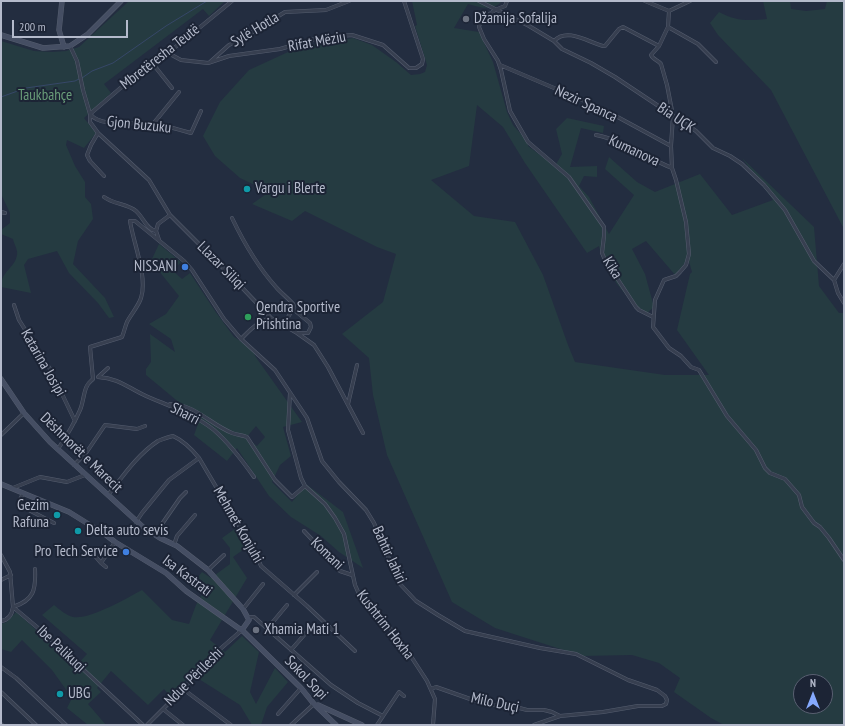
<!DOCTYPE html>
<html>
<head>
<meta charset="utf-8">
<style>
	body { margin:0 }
	#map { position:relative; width:845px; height:726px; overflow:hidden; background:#232d40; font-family:"PT Sans Narrow",sans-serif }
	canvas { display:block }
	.frame { position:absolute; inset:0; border:2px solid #b4bacb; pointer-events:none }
	.north { position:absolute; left:793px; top:674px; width:40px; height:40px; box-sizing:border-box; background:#1c2435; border:1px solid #596071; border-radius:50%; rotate:0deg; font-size:11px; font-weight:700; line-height:16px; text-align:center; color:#b4bacb }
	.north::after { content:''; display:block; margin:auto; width:14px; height:18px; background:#85a9fe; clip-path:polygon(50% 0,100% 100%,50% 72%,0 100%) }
	.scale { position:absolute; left:12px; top:20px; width:116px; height:18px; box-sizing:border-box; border:2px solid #b4bacb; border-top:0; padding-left:5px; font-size:12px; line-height:14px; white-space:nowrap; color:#b4bacb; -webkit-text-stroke:3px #1c2435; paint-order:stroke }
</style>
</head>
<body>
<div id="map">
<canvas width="845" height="726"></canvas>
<div class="frame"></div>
<div class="north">N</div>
<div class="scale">200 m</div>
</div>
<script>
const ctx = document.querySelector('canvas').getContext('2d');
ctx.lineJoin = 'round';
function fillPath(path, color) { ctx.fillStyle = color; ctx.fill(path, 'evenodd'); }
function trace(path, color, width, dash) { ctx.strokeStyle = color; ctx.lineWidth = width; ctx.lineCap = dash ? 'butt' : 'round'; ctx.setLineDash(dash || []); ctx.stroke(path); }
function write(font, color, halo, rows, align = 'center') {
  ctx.font = font + ' "PT Sans Narrow",sans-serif'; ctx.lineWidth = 4; ctx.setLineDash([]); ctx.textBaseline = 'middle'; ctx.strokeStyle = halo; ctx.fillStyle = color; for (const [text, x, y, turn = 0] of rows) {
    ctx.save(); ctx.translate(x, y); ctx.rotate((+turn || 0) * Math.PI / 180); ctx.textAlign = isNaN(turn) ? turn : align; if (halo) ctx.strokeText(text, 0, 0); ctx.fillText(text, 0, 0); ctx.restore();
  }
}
const green = new Path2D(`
	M129,1H225L209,16L203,9L104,84L111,93L84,118L96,133L84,148L67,140L66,145L75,166L85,182V197L91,204L93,219L78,241L73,264L105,298L114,317L109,318L98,303L69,273L57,251L28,259L24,265L31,293L1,287C1,271 15,268 17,255C18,250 14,244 13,239L1,234V230L10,223V213L1,194V41L34,51L52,52L66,51L79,47Z
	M412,1H502C493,12 479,7 468,4L454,28L479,32L493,62L507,112L513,125L528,142V146L555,166L562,154L556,129L567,118L604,126L603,133L581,128L570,167L597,166V177L584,176L579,186L589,197L609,234L634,195L605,169L609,157L637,182L655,192L700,174L732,215L773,200L742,158L814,227L819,286L839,313H844V725H724L711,718L674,692L680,678L659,663L632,655L582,656L495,628L452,602L387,455L373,395L369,358L342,334L383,302L396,254L377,247L305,211L292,221L252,204L269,192L240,178L215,156L203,136L220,102L249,70L299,47L353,38L372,45L396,62L411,75L420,74L425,72L427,65L415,26L417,25ZM477,105L503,127L525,163L587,253L599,246C605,271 625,299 647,313L654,307L645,274L632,249L646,241L676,276L688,258L692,272L690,274L677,330L709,375H665L575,362L568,345L543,275L515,222L474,216L431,180L469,166ZM801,682H825V706H801Z
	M763,1H790L791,9L806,11L825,9L827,1H844V229L771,90L718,35L710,23L719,12C735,21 748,21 767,19Z
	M159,244L181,262L173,271L182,279L190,273L215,311L234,337L254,350L255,356L302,422L283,427L291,456L280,465L272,482L292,502L306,484L343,512L363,568L339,552L321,536L291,517L269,496L237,448L227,461L194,435L201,416L187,409L146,375V369L151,362L150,334L175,352L171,339L149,324L166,314L179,296L151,261ZM256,426L265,437L257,446L246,438Z
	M236,528L247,547L233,557L247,578L210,640L225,652L242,636L259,652L250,692L256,704L275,668L288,682L267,707L261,725H252L240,705L191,674L171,697L164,689L148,705L111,671L97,688L101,692L88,704L106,725H88L67,708L72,698L52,670L22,640L11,652L1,649V624L7,622L16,612L33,627L74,668L87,654L42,615L54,605C59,609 67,616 73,617C90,620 127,598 142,590L172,620L189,624L196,605L202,594L190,587L202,572L211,578L230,564V548L222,538Z`);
const stream = new Path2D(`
	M82,78L92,71L113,63L166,26L207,1
	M1,97L26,88L75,81L79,79`);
const street = new Path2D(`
	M479,1L529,26L554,41L562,49L591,63L615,77L696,131L713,148L730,156L742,164L764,185L785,210L814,261L834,280
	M507,1L505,6L495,10L484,18L480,23L479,27L484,39L498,61L501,70L510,111L528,142L569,177L604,227V236L602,253L605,260L636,307L639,310L653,317
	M645,1L669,11L690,1
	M669,11L668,27L659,46L651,55C653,60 658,60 661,64L667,85L673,116L671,146L672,168L676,180L686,222L689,254L686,265L680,272L676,276L664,280L655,300L653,327L669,348L681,356L691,367L699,370L727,416L756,450L765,468L770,473L785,479L799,495L802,507L814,523L820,527L829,538L844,560
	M668,27L698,44L716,62
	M554,41C567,27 588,42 603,46H605L619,29L623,27L659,46
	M70,46L77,61L83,90L90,114V122L98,133L149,180L170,215L230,275L271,318L297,333L314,345L328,367L363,433
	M168,53L181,60L208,63L229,56L280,49L315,39L328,37L352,35L383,45L409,68H416L422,64L423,59L404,1
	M210,62L229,45L238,41L285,12L326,10L349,1
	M153,64L172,88
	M500,65L601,108L671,146
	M201,111L191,133C177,129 163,125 149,123C132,122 101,128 90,114L124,85L182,42L232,1
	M153,124L179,92
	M98,133L91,145L87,155L90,161L104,176
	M596,135C622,140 647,158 672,168
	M104,197C113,204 128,204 136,211C143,217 147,230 156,231L159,240
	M1,212L5,213
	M232,218C244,243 258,267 276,287C281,293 288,298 294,305L293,309L285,322L279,323
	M156,231L158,224L170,215
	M844,264L834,280L838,293L844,303
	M14,305L19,320L50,369L75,421
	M293,309L310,323L311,327L308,333H299
	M241,339C251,329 257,322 271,318
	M98,377C119,378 128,388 146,396C169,406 194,414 214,430C230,444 242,460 254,477
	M98,377L108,368
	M93,379L90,347L122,337C124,332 125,327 127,322C131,314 138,307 141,298C148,277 133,242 130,221H135L184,261L192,270L224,319L241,339L275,370L307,418L322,461L339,482L366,510L374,523L400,584L416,601L438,615L465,631L540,648L576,654L628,680L657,690L665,696L667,700L666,704L662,706H638L603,712L560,716L534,725
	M290,393L288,430L301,478L305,486L325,504L335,518L344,534L355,585L359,594L399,638L427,681L435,699L433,725
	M170,404C194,404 210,424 232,433C237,435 242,435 247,437L275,480L292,497L305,486
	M348,404L357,365
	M1,435L24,413
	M58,449C66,437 74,424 80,410C83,404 84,390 87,386C88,383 91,381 93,379
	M74,465L86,453L105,425L137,429L145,426
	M13,488L40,477L67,482L85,475
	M23,493L19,502L21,506L54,523
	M108,495C123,476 138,454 158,441C163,439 168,437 173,436C184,441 191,448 199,458L257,556L261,566L307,606L355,651
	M136,522L142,513L169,480L199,458
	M304,531L322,550L331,562L340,571L352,575
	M155,534L180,498L186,492
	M174,545L177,536L195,515
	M1,555L10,572L13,607C12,615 9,620 1,621
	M95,556L101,563
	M106,567L101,563L115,542
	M208,570L224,555
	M1,580L11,575
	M294,595L317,572
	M13,607L44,633L143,725
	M13,607C34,600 36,590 35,569
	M243,609L263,584
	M249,619L250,617H254L331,685L358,703L383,716
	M267,629L287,605
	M291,650L312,626
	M1,667L16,678L66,725
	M183,689L231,725
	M431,689L436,687L473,700L490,705H508L527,710H544L552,712L560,716
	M1,692L36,725
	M163,709L183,725
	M278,714L301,688
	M1,724L2,725
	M147,725L183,689L211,657L242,630
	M291,725L314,704
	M377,725L399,692L404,696`);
const secondary = new Path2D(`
	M62,1L59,30L64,47
	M1,35L43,48L70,46L88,34L121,1
	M1,379L24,413L50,442L143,527L160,538L177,546L208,570L243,609L249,620L242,630
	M1,484L69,512L106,535L115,542L166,573L186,591L244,632L301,688L314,704L336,725
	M318,705L362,725`);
const markers = [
	[466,19,4,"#6b7280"],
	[247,189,4,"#0f9aa8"],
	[185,267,4,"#3f7fe0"],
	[248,317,4,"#2e9e5b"],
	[57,515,4,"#0f9aa8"],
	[78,531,4,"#0f9aa8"],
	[126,552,4,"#3f7fe0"],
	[256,630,4,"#6b7280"],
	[60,694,4,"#0f9aa8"]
];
const poiNames = [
	["Džamija Sofalija",474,19],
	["Vargu i Blerte",255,189],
	["NISSANI",177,267,"right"],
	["Qendra Sportive",256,308],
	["Prishtina",256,325],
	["Gezim",49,506,"right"],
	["Rafuna",49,523,"right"],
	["Delta auto sevis",86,531],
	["Pro Tech Service",118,552,"right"],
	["Xhamia Mati 1",264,630],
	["UBG",68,694]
];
const streetNames = [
	["Sylë Hotla",255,30,-31],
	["Rifat Mëziu",317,42,-10],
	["Mbretëresha Teutë",160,57,-38],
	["Nezir Spanca",586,104,25],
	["Bia UÇK",676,118,34],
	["Gjon Buzuku",139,125,6],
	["Kumanova",634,151,25],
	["Llazar Siliqi",221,266,45],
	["Kika",612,268,58],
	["Katarina Josipi",43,363,60],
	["Sharri",185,414,27],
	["Dëshmorët e Marecit",81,453,44],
	["Mehmet Konjuhi",238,525,60],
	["Komani",327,554,44],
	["Bahtir Jahiri",389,555,65],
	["Isa Kastrati",187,576,37],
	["Kushtrim Hoxha",385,625,52],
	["Ibe Palikuqi",61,649,43],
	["Ndue Përlleshi",194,677,-45],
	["Sokol Sopi",306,678,46],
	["Milo Duçi",495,703,12]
];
const parkNames = [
	["Taukbahçe",45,96]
];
fillPath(green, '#253b41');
trace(stream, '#364768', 1);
trace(street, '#555d6e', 4);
trace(secondary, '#555d6e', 5.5);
trace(street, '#373f50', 3);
trace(secondary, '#454e63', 4.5);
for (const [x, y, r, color] of markers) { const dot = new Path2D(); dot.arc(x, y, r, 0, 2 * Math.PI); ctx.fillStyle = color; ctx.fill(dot); trace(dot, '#1c2435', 1.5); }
write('15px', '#b4bacb', '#1c2435', poiNames, 'left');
write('15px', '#b4bacb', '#1c2435', streetNames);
write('15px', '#699d79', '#1c2435', parkNames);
</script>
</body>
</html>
